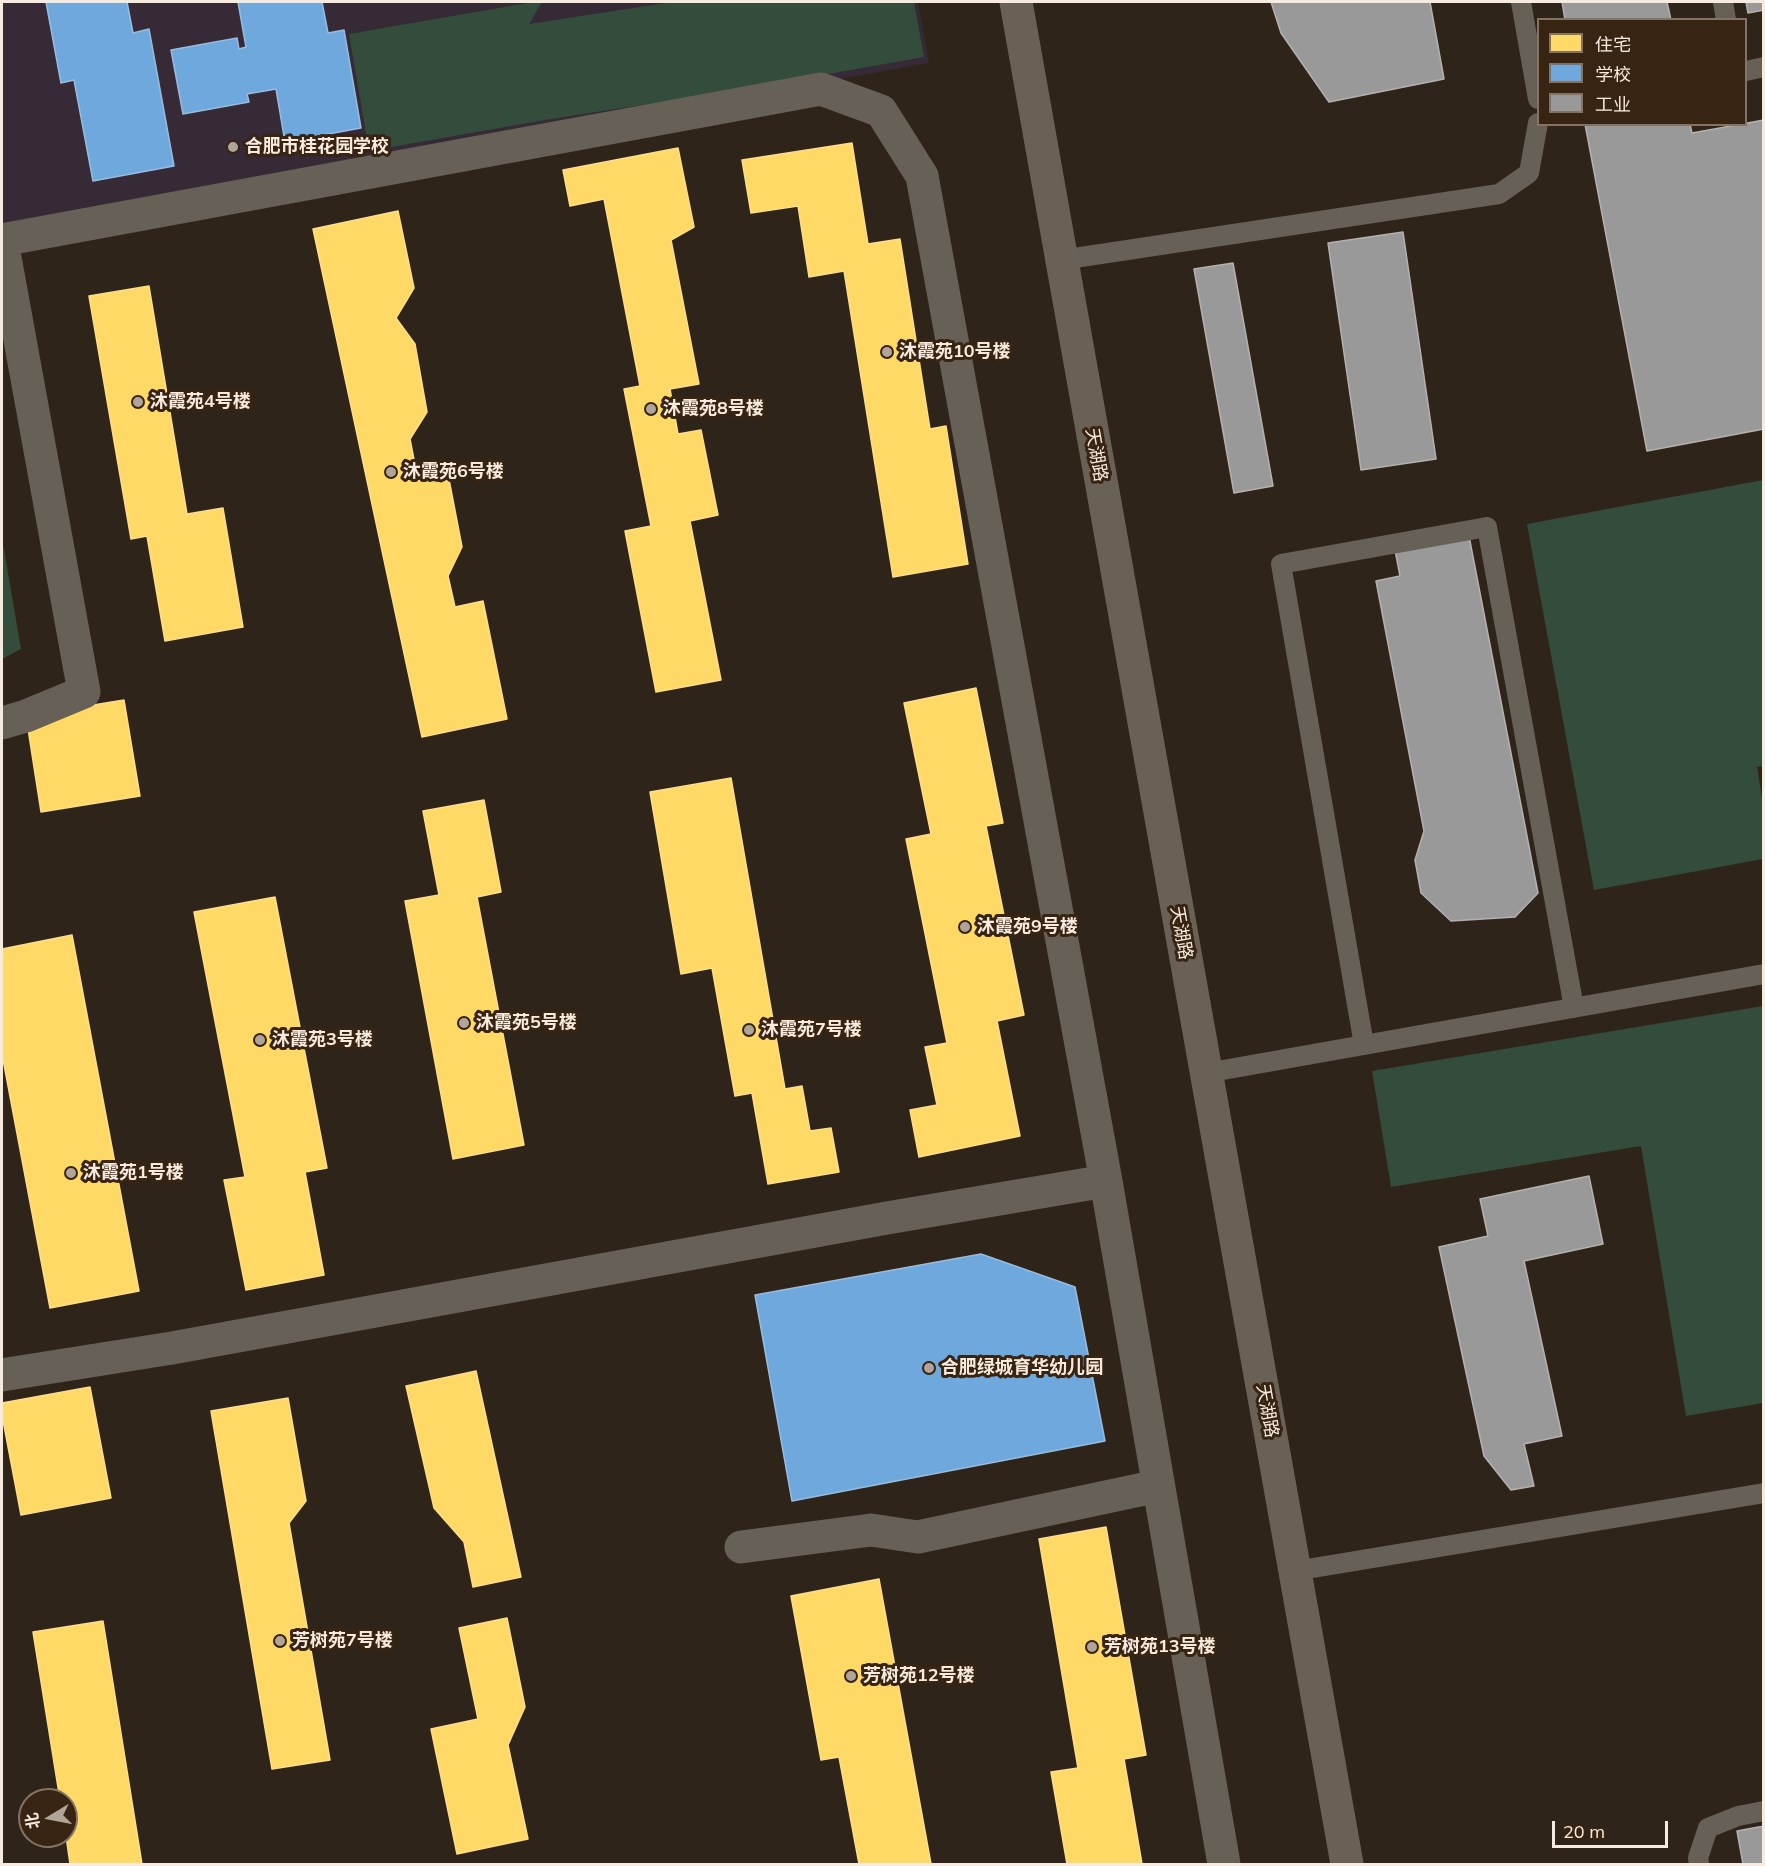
<!DOCTYPE html>
<html>
<head>
<meta charset="utf-8">
<style>
  body { margin:0 }
  #map { position:relative; width:1765px; height:1866px; overflow:hidden; background:#2f241a; font-family:Mulish,"Noto Sans SC",sans-serif }
  canvas { display:block }
  .frame { position:absolute; inset:0; border:3px solid #f7eadf; pointer-events:none }
  .legend { position:absolute; left:1537px; top:18px; width:210px; height:108px; box-sizing:border-box; background:#372412; border:2px solid #847364; margin:0; padding:8px 10px; list-style:none; font-size:18px; color:#f7eadf }
  .legend li { display:flex; align-items:center; gap:12px; height:30px }
  .legend b { width:30px; border:2px solid #847364 }
  .north { position:absolute; left:18px; top:1788px; width:60px; height:60px; box-sizing:border-box; background:#372412; border:2px solid #847364; border-radius:50%; rotate:260deg; font-size:16px; font-weight:700; line-height:24px; text-align:center; color:#f7eadf }
  .north::after { content:''; display:block; margin:auto; width:21px; height:27px; background:#b1a59a; clip-path:polygon(50% 0,100% 100%,50% 72%,0 100%) }
  .scale { position:absolute; left:1552px; top:1821px; width:116px; height:27px; box-sizing:border-box; border:3px solid #f7eadf; border-top:0; padding-left:8px; font-size:18px; line-height:21px; white-space:nowrap; color:#f7eadf; -webkit-text-stroke:4px #372412; paint-order:stroke }
</style>
</head>
<body>
<div id="map">
<canvas width="1765" height="1866"></canvas>
<div class="frame"></div>
<ul class="legend">
<li><b style="height:16px;background:#ffd966"></b>住宅</li>
<li><b style="height:16px;background:#6fa8dc"></b>学校</li>
<li><b style="height:16px;background:#999"></b>工业</li>
</ul>
<div class="north">北</div>
<div class="scale">20 m</div>
</div>
<script>
const ctx = document.querySelector('canvas').getContext('2d');
ctx.lineJoin = 'round';
function fillPath(path, color) { ctx.fillStyle = color; ctx.fill(path, 'evenodd'); }
const toPath = rows => new Path2D(rows.map(r => 'M' + r).join(''));
function trace(path, color, width, dash) { ctx.strokeStyle = color; ctx.lineWidth = width; ctx.lineCap = dash ? 'butt' : 'round'; ctx.setLineDash(dash || []); ctx.stroke(path); }
function drawText(font, color, halo, rows, align = 'center') {
  ctx.font = font + ' Mulish,"Noto Sans SC",sans-serif'; ctx.lineWidth = 6; ctx.setLineDash([]); ctx.textBaseline = 'middle'; ctx.strokeStyle = halo; ctx.fillStyle = color; for (const [text, x, y, turn = 0] of rows) {
    ctx.save(); ctx.translate(x, y); ctx.rotate((+turn || 0) * Math.PI / 180); ctx.textAlign = isNaN(turn) ? turn : align; if (halo) ctx.strokeText(text, 0, 0); ctx.fillText(text, 0, 0); ctx.restore();
  }
}
fillPath(toPath([
  [2,2,918,2,929,63,2,230]
]), '#352a36');
fillPath(toPath([
  [533,2,542,2,529,24,672,2,914,2,924,57,744,89,545,120,369,151,349,34],
  [1763,480,1764,766,1757,767,1763,804,1763,859,1594,890,1527,524],
  [2,538,21,649,2,659],
  [1763,1006,1763,1403,1686,1416,1641,1146,1391,1187,1372,1071]
]), '#334c3b');
const homes = toPath([
  [852,143,868,244,900,239,930,429,946,426,968,564,893,577,844,271,809,277,798,206,751,213,742,160,852,143],
  [678,148,694,227,671,240,699,384,670,389,678,434,701,430,718,515,690,521,721,680,656,692,625,531,651,526,624,389,640,386,604,199,570,206,563,170,678,148],
  [398,211,414,288,396,318,415,344,427,412,410,439,417,475,447,469,462,547,448,576,455,607,483,601,507,719,422,737,313,229,398,211],
  [149,286,187,514,223,508,243,627,165,641,147,536,131,539,89,296,149,286],
  [976,688,1003,823,986,826,1024,1015,997,1021,1020,1136,919,1157,910,1110,937,1105,925,1047,947,1043,906,839,931,834,904,703,976,688],
  [124,700,140,796,41,812,26,716,124,700],
  [731,778,785,1089,802,1086,810,1131,831,1128,839,1172,768,1184,752,1093,735,1096,712,968,681,974,650,792,731,778],
  [484,800,501,892,477,897,524,1145,453,1159,405,901,439,895,423,811,484,800],
  [275,897,327,1168,305,1172,324,1275,246,1290,224,1180,245,1177,194,912,275,897],
  [72,935,139,1291,50,1308,2,1054,2,949,72,935],
  [476,1371,521,1577,473,1587,464,1542,434,1508,406,1386,476,1371],
  [90,1387,111,1498,21,1515,2,1415,2,1403,90,1387],
  [288,1398,306,1501,289,1523,330,1760,272,1769,211,1411,288,1398],
  [1106,1527,1146,1755,1124,1759,1142,1864,1067,1864,1051,1772,1078,1768,1039,1539,1106,1527],
  [879,1579,931,1864,859,1864,839,1757,821,1760,791,1596,879,1579],
  [507,1618,525,1707,508,1745,528,1839,457,1854,431,1729,478,1719,459,1628,507,1618],
  [103,1621,142,1864,70,1864,66,1836,66,1800,60,1800,33,1632,103,1621]
]);
fillPath(homes, '#ffd966');
trace(homes, '#fdde8a', 1.5);
const schools = toPath([
  [46,2,127,2,133,33,149,29,174,166,93,181,74,80,61,83,46,2],
  [238,2,322,2,328,33,344,30,361,128,285,142,276,89,247,94,249,102,183,114,171,50,237,38,239,49,246,47,238,2],
  [981,1254,1075,1287,1105,1441,792,1501,755,1295,981,1254]
]);
fillPath(schools, '#6fa8dc');
trace(schools, '#98bcdd', 1.5);
const industry = toPath([
  [1271,2,1430,2,1444,79,1329,102,1281,33,1271,2],
  [1562,2,1667,2,1671,20,1565,20,1562,2],
  [1746,2,1764,2,1764,10,1748,13,1746,2],
  [1764,120,1764,429,1647,451,1585,124,1690,124,1692,133,1764,120],
  [1403,232,1436,459,1361,470,1328,243,1403,232],
  [1233,263,1273,486,1234,493,1194,269,1233,263],
  [1469,536,1538,893,1515,917,1451,921,1421,893,1415,860,1424,831,1376,581,1400,576,1395,550,1469,536],
  [1589,1176,1603,1244,1524,1261,1562,1436,1524,1444,1534,1486,1511,1490,1484,1456,1439,1247,1488,1236,1480,1199,1589,1176],
  [1764,1826,1764,1864,1743,1864,1737,1831,1764,1826]
]);
fillPath(industry, '#999');
trace(industry, '#b5b1ae', 1.5);
trace(toPath([
  [1521,2,1538,99],
  [1723,2,1726,20],
  [1746,71,1764,67],
  [1061,260,1499,194,1529,173,1538,123],
  [1364,1045,1281,564,1487,527,1574,1008],
  [1206,1073,1764,974],
  [1295,1571,1764,1493],
  [1699,1864,1698,1858,1708,1828,1738,1816,1764,1811]
]), '#676056', 20);
trace(toPath([
  [2,240,821,89,881,111,922,176,1106,1181,1224,1864],
  [2,241,84,692,26,716,2,723],
  [2,1375,172,1348,887,1218,1106,1181],
  [741,1547,871,1530,918,1537,1158,1486]
]), '#676056', 33);
trace(toPath([
  [1016,2,1347,1864]
]), '#6a6156', 33);
for (const [x, y, r, color] of [
  [233,147,6,"#b1a59a"],
  [887,352,6,"#b1a59a"],
  [138,402,6,"#b1a59a"],
  [651,409,6,"#b1a59a"],
  [391,472,6,"#b1a59a"],
  [965,927,6,"#b1a59a"],
  [464,1023,6,"#b1a59a"],
  [749,1030,6,"#b1a59a"],
  [260,1040,6,"#b1a59a"],
  [71,1173,6,"#b1a59a"],
  [929,1368,6,"#b1a59a"],
  [280,1641,6,"#b1a59a"],
  [1092,1647,6,"#b1a59a"],
  [851,1676,6,"#b1a59a"]
]) { const dot = new Path2D(); dot.arc(x, y, r, 0, 2 * Math.PI); ctx.fillStyle = color; ctx.fill(dot); trace(dot, '#372412', 2); }
drawText('bold 18px', '#f7eadf', '#372412', [
  ["合肥市桂花园学校",245,147],
  ["沐霞苑10号楼",899,352],
  ["沐霞苑4号楼",150,402],
  ["沐霞苑8号楼",663,409],
  ["沐霞苑6号楼",403,472],
  ["沐霞苑9号楼",977,927],
  ["沐霞苑5号楼",476,1023],
  ["沐霞苑7号楼",761,1030],
  ["沐霞苑3号楼",272,1040],
  ["沐霞苑1号楼",83,1173],
  ["合肥绿城育华幼儿园",941,1368],
  ["芳树苑7号楼",292,1641],
  ["芳树苑13号楼",1104,1647],
  ["芳树苑12号楼",863,1676]
], 'left');
drawText('18px', '#f7eadf', '#372412', [
  ["天湖路",1096,455,80],
  ["天湖路",1181,933,80],
  ["天湖路",1267,1411,80]
]);
</script>
</body>
</html>
